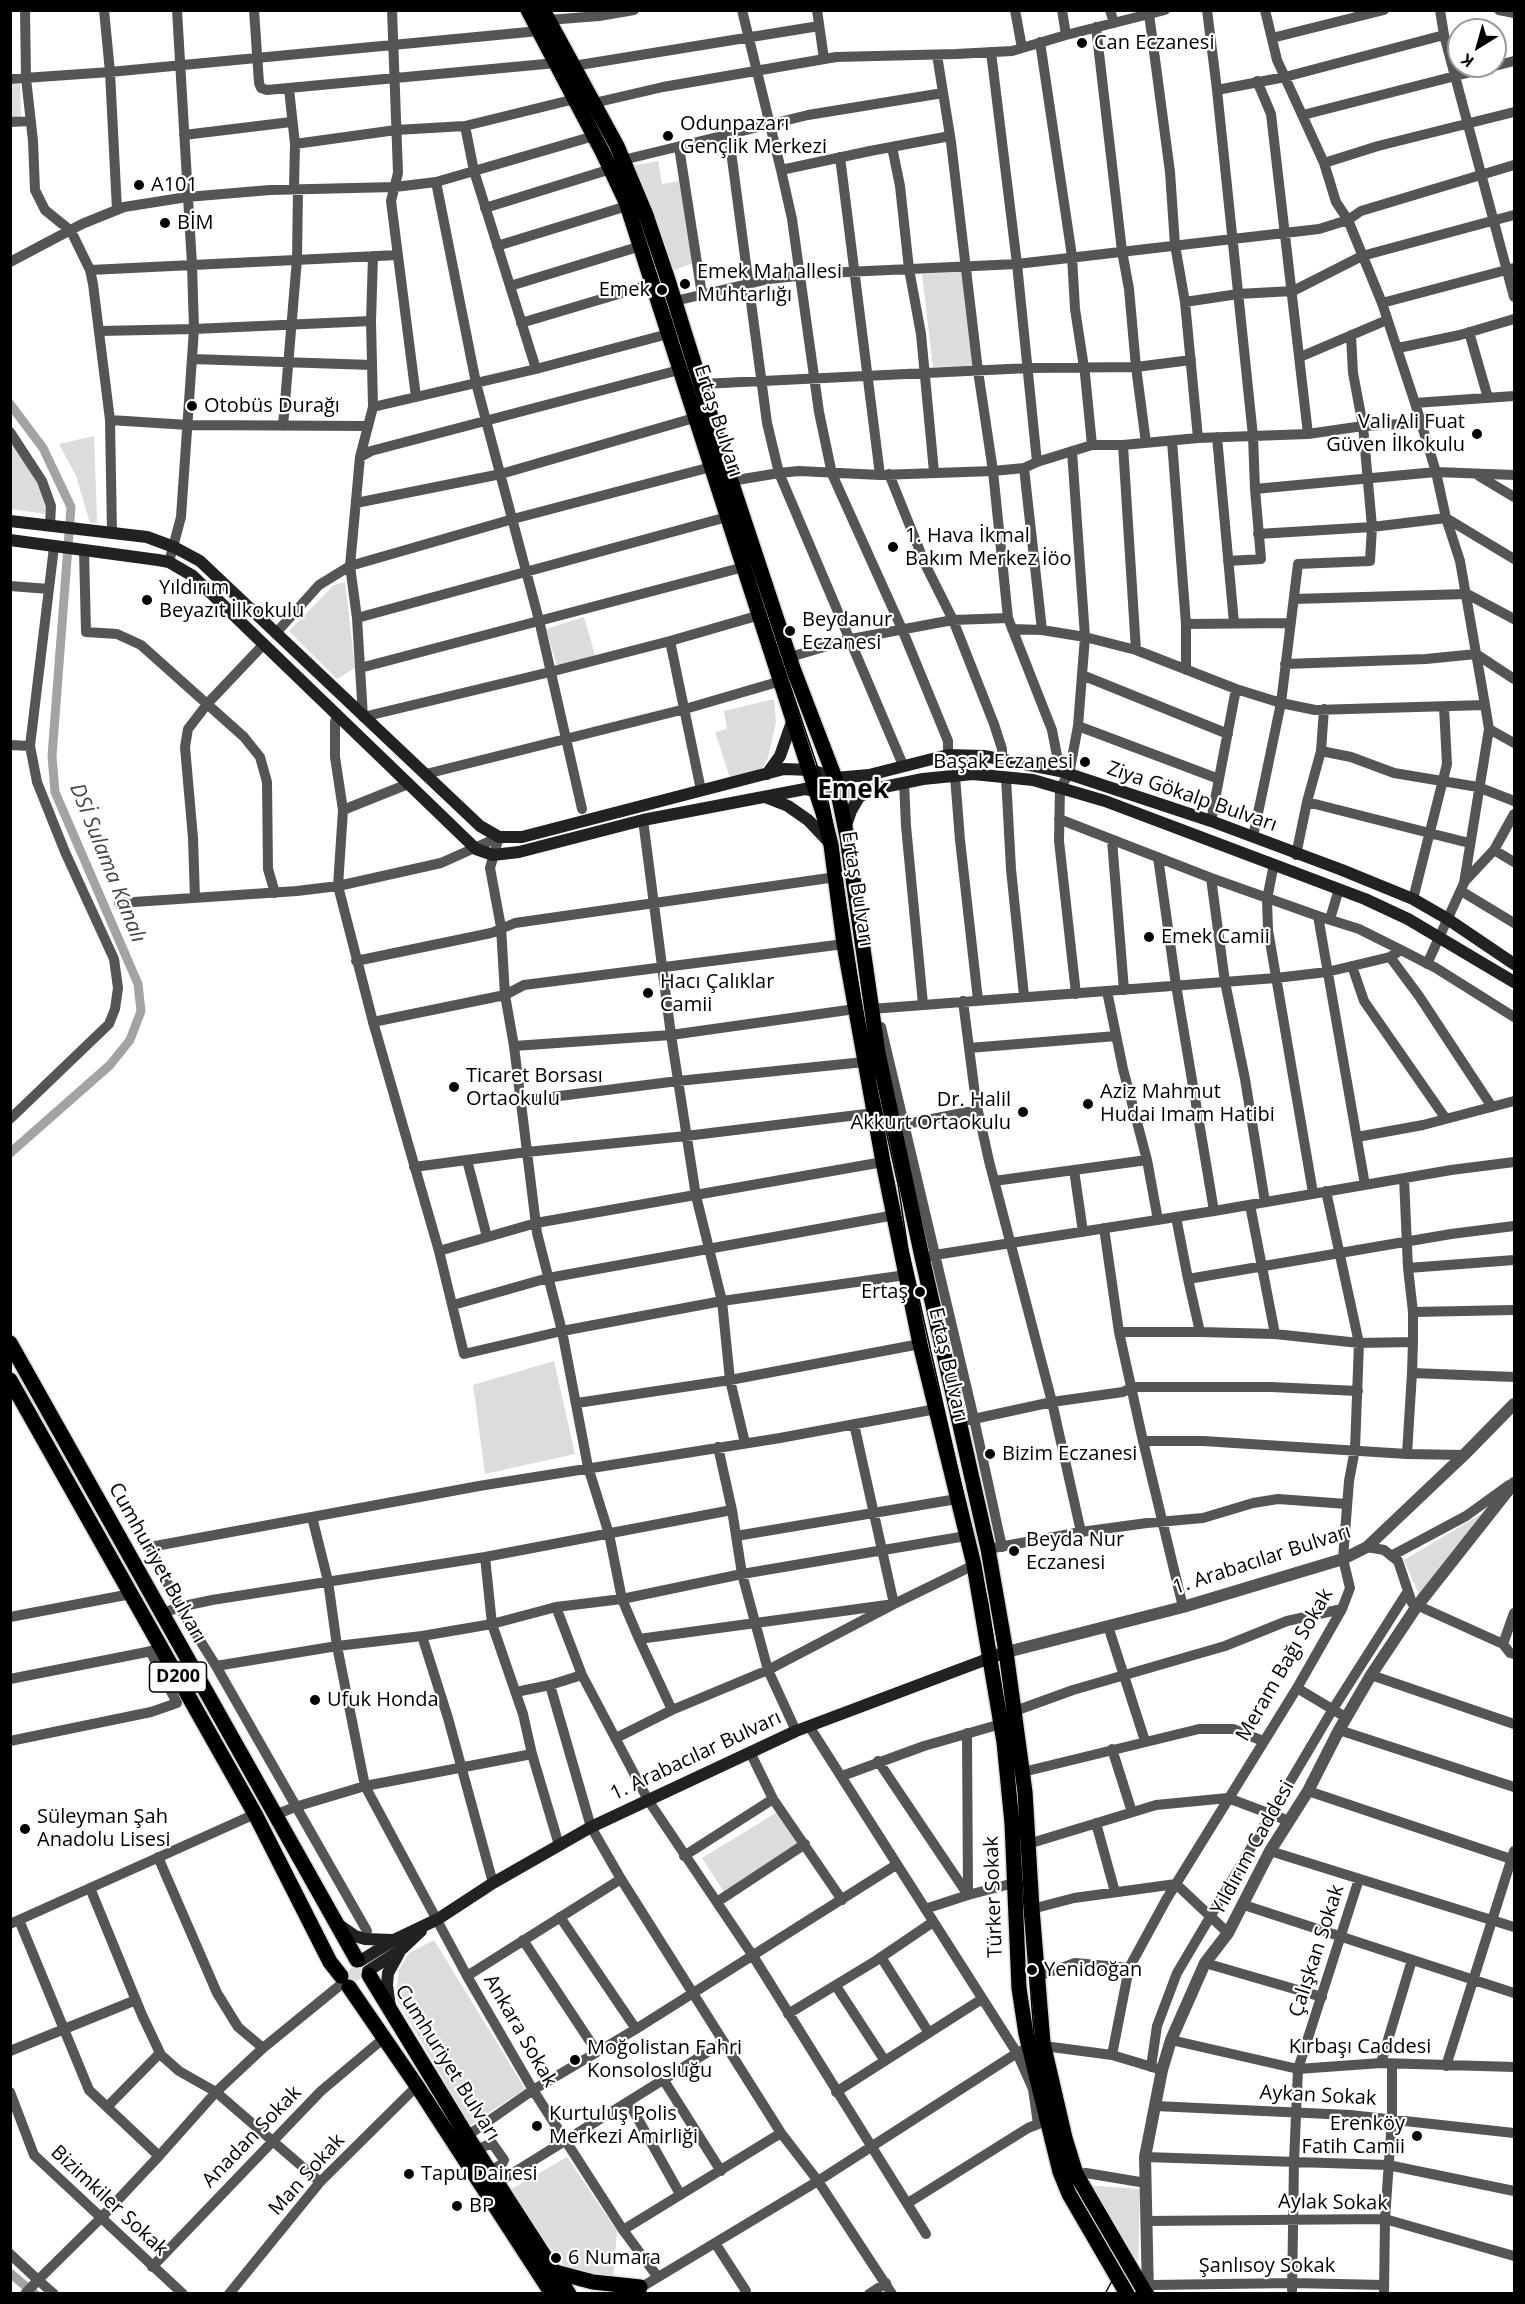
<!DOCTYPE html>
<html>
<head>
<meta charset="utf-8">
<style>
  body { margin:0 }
  #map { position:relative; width:1525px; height:2304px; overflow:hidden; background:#fff; font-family:"Open Sans",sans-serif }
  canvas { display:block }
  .frame { position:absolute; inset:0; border:12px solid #000; pointer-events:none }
  .north { position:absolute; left:1447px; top:18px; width:60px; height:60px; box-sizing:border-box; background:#fff; border:2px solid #999; border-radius:50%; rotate:217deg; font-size:16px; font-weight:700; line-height:24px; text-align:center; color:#000 }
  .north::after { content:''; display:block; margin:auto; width:21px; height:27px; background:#000; clip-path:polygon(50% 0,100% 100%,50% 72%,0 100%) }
</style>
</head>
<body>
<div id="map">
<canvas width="1525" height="2304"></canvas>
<div class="frame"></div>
<div class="north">K</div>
</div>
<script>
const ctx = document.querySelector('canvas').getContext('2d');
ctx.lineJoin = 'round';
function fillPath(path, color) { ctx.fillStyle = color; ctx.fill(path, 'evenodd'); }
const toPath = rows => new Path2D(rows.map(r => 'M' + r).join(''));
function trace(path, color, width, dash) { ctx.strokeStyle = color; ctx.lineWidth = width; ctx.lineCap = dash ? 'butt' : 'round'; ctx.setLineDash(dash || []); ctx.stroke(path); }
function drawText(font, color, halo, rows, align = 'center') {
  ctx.font = font + ' "Open Sans",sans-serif'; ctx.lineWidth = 4.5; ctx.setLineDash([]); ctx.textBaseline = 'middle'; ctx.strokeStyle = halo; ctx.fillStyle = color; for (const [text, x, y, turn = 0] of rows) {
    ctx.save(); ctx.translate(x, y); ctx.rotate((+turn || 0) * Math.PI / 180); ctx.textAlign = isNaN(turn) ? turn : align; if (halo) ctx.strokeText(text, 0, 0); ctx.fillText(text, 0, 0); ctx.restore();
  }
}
fillPath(toPath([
  [10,84,20,84,21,117,11,118],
  [658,161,662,184,680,181,696,262,670,272,632,166],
  [965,271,975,366,933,367,922,274],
  [94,436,96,490,97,523,90,523,76,476,59,444],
  [10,437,41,490,47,508,45,514,11,509],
  [345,582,355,668,337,679,289,631,334,585],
  [584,617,595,655,557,666,546,629],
  [774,699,776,722,768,758,761,770,730,778,715,732,727,729,724,711],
  [554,1361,575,1454,485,1474,473,1385],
  [1483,1513,1419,1595,1404,1560],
  [779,1811,800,1842,724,1892,702,1858],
  [434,1940,525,2089,470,2125,396,1998,399,1970,409,1953],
  '348 1974a7 7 0 1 1 14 0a7 7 0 1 1-14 0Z',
  [567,2157,617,2231,613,2280,572,2276,508,2191],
  [1085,2185,1140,2189,1138,2268]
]), '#dcdcdc');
trace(toPath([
  [10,404,43,448,71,507,52,756,55,792,138,984,141,1011,130,1040,110,1065,10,1153],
  [10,2273,35,2294]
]), '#a3a3a3', 9);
const primary = toPath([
  [528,10,603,153,626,202,823,813,831,845,844,944,883,1162,920,1344,974,1565,1004,1742,1012,1823,1019,1988,1026,2034,1060,2172,1069,2194,1127,2294],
  [543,10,617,146,646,215,668,280,731,481,794,671,835,778,847,837,878,1053,922,1257,988,1549,1006,1652,1025,1792,1032,1909,1043,2043,1065,2138,1076,2174,1146,2294],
  [10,1343,357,1960],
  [10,1380,255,1814,330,1962,341,1976],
  [369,1975,467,2136,569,2294],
  [349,1987,417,2086,552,2294],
  [555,2272,593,2282,640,2287]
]);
trace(primary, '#dbdbdb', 18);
trace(toPath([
  [25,10,26,78,33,141,35,190,45,210,71,231,90,270,93,284,110,420,112,533],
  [104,10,110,72,539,31],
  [254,10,259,83,261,88,267,90,556,63],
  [392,10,398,173,391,201,416,397],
  [742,10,781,170,870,151,950,136],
  [817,10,824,59],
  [1015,10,1022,48],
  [1062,10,1066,35],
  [1110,10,1114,23],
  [1207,10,1217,90,1285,77,1444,35],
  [1265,10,1277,60,1324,163,1378,146,1514,112],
  [1440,10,1444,35,1514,297],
  [1499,10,1514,13],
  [1149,14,1170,172,1175,245,1185,302,1198,438],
  [548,20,599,16,634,10],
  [1272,38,1384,10],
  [1040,42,1072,256,1075,309,1085,374,1092,445],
  [991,52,1017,264,1037,462],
  [937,55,951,142,978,371,993,471,1008,618,1052,730,1060,771],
  [573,66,819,26],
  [10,79,110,72,117,210],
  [1257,81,1271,114,1308,434],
  [289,89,295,144,294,189],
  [1217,90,1253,436,1255,489,1436,472,1514,475],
  [594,103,663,87,836,57,956,54,1012,51,1066,35,1165,10],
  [1303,115,1514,61],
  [10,122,31,121],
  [465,126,474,171,594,136],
  [184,135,291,122],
  [729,136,767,423,779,473,903,765],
  [295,144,396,130,465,126,575,99],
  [679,147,702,295],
  [892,147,900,186,909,269,921,334,934,472],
  [840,157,880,475],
  [623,160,808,115,943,93],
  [781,170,792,219,819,412,832,474,902,629,948,741,948,755],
  [436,182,474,171,536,369],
  [485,208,611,169],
  [497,246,627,206],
  [10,262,82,224,124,207,187,197,270,190,395,187,436,182,476,383,539,620,582,809],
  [90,270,398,255],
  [510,286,641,246],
  [675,301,769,279,825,273,1017,264,1319,229,1348,220,1336,202,1324,163],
  [1185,302,1238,294,1293,291,1362,256,1514,215],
  [1382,303,1348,220,1361,211,1514,165],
  [371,321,373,256],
  [521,323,652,284],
  [100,331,194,329,371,321,373,407,360,457,350,566,357,618,363,717,550,672,670,641,701,790],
  [1469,332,1488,398],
  [1398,348,1460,335,1514,319],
  [1300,357,1387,320],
  [192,359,372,365],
  [701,384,1029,368,1136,367,1129,289,1122,251,1096,27],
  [1415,403,1514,396],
  [373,407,536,369,668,334],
  [110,420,188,425,367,426],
  [283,426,297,259,298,189],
  [10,432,42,481,51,506,50,525],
  [1217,437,1234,623],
  [1172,441,1186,624,1186,670],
  [1146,443,1136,367,1191,360],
  [1123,445,1136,650],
  [1072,451,1085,637,1078,726,1069,774,1060,788,1059,841,1076,994],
  [360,457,371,451,679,370],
  [1024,468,1042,630],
  [889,474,926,566,953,620,994,724,1002,749,1002,760],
  [1479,476,1514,497],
  [731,481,779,473,799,471,880,475,993,471,1024,468,1037,462,1092,445,1123,445,1198,438,1308,434,1363,426,1421,423],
  [356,503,501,474,694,418],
  [1258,534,1372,527,1446,518,1514,559],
  [84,550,86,632,117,634,141,645,244,737,260,757,267,782,268,869,275,893],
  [1228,561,1261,559,1255,489],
  [169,562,181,517,194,329,192,265,177,10],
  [10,586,49,589],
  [1294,599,1467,594,1514,619],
  [357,618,727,517],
  [1186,624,1289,623],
  [1012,629,1042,630,1085,637,1136,650,1236,689,1281,703,1315,710,1485,705,1460,561,1446,518,1436,472,1415,403,1382,303,1514,268],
  [276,633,319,585,350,566,513,519,711,467],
  [670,641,760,615],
  [790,657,851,639,953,620,1008,618],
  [1285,664,1426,659,1476,654,1514,679],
  [360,668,744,567],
  [1082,675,1228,734],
  [337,715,335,722,335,757,343,810],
  [1078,726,1219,779],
  [1489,729,1514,743],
  [10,745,30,746],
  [1321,751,1351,757,1394,773,1478,787,1514,801],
  [426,774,685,709,781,681],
  [955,776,960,840,978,1000],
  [1006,777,1011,869,1024,996],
  [904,782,906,826,923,1004],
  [408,784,343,810,338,886,373,1022,439,1251,464,1354,562,1331,722,1301,906,1275],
  [1307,802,1469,843],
  [643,820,671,1035,696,1196,722,1301,730,1380,745,1443],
  [1211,821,1236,689],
  [499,837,490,868,501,927,505,995,514,1046,537,1233,562,1331,588,1467,609,1534,622,1599,639,1639,894,1604,854,1424],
  [1253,837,1281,703,1298,564,1370,561,1372,527,1363,426,1353,373,1351,335],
  [1112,840,1124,990],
  [1494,850,1514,862],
  [1296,855,1307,802,1321,751,1324,709],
  [1274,864,1267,899,1268,930,1313,1193],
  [1211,878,1225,982,1245,1079,1265,1202],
  [1464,882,1494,850,1514,814],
  [1461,891,1514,923],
  [195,898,193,838,185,747,188,729,208,703,264,644],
  [1413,899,1447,764,1444,707],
  [119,903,297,891,338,886,441,863,499,837],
  [1318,916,1365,1185],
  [1330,919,1339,889],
  [1401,950,1436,968,1514,1017],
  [1390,957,1419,996,1492,1107],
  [356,961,491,933,515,923,836,877],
  [1427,964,1464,883,1489,729,1485,705],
  [1352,966,1364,1001,1446,1119],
  [1107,991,1123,1069,1147,1160,1158,1220],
  [963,1001,976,1102,989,1161,1052,1402,1081,1532,988,1549],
  [871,1009,1276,978,1327,972,1390,957,1401,950,1359,929,1318,916,1211,878,1059,819],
  [373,1022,505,995,524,985,844,944],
  [881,1027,974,1419,1002,1547],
  [514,1046,671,1035,855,1009],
  [969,1048,1116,1036],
  [520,1101,678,1081,864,1062],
  [10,1119,109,1024,115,1009,118,988,114,959,65,852,37,782,30,746,54,547],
  [896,1126,978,1110],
  [1357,1137,1423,1125,1514,1101],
  [467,1160,487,1237],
  [414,1167,527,1152,686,1136,874,1113],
  [1074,1170,1083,1232],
  [1404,1178,1408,1268,1413,1312,1514,1310],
  [994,1181,1147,1160],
  [1214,1211,1451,1170,1514,1162],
  [1176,1217,1188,1279,1451,1234,1514,1226],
  [1104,1228,1119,1332,1143,1441,1203,1441,1407,1454,1412,1373],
  [439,1251,536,1223,883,1162],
  [922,1257,1214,1211,1176,985,1158,857],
  [1408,1268,1514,1260],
  [1188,1279,1200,1332,1275,1334,1250,1205],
  [453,1305,548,1278,895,1215],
  [1119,1332,1200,1332],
  [1275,1334,1359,1343,1413,1342,1413,1312],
  [1413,1342,1412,1373,1514,1377],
  [577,1403,730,1380,920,1344],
  [969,1420,1052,1402,1123,1392,1133,1387,1271,1387,1358,1391],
  [1143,1441,1183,1607],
  [1407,1454,1464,1455],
  [312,1517,328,1581,337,1646,365,1786,467,1976,533,2090,623,2230,657,2276],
  [1081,1532,1147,1523,1203,1518,1253,1503,1278,1499,1347,1504],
  [736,1536,957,1499],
  [1367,1547,1384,1550,1398,1561,1412,1603,1503,1644,1510,1653,1514,1654],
  [1391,1556,1466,1516,1509,1485],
  [485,1557,492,1624,523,1714,532,1754,559,1845],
  [556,1607,582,1675,648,1800,753,1956,926,2234],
  [161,1614,179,1607,212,1600,485,1557,732,1510],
  [10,1617,131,1594],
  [1108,1626,1145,1741],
  [422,1636,448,1718,493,1883],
  [639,1639,672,1710],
  [1503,1644,1514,1613],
  [216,1666,337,1646,422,1636,492,1624,556,1607,622,1599,742,1574,732,1510,718,1447],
  [1371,1675,1514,1724],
  [10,1679,157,1650],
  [550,1685,591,1827,621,1879,781,2133,818,2181,892,2294],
  [1297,1688,1347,1718],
  [516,1692,550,1685,582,1675],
  [1015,1711,1073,1690,1225,1646,1287,1621,1342,1609],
  [809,1726,1017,2053,1033,2089,1038,2124],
  [1339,1730,1514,1787],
  [796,1731,768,1670,742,1574,966,1536],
  [616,1738,672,1710,768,1670,894,1604,974,1565],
  [10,1741,151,1712,177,1703,150,1651],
  [1112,1749,1132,1812],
  [750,1752,773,1799,842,1900],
  [878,1761,968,1895,967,1733],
  [1023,1772,1199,1729,1233,1729,1263,1741],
  [842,1776,924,1746,1001,1724],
  [1308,1791,1514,1860],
  [275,1815,295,1807,365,1786,532,1754],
  [1096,1823,1115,1892],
  [1028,1844,1156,1805,1228,1798,1289,1821],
  [1270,1851,1514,1927],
  [684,1856,773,1799],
  [158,1857,217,1993,238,2027,263,2048],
  [90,1888,142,2015,161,2055,179,2071,216,2092,320,2182],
  [717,1902,805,1844],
  [1244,1905,1514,1993],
  [925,1909,968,1895,1014,1883],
  [1032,1909,1074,1898,1176,1884,1228,1933],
  [560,1917,636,2029],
  [10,1924,255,1814],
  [367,1931,216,1666,179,1607,150,1547,479,1486,780,1438,936,1409],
  [523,1940,597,2052],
  [881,1957,929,2033],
  [1205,1963,1322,1997],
  [467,1976,621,1879],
  [1038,1976,1075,1963,1129,1968],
  [836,1986,885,2061],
  [788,2014,877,1960,933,1922],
  [1171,2040,1298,2069,1381,2063,1514,2067],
  [10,2051,136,2000],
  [1112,2055,1129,1968,1166,1900,1297,1688,1342,1609,1350,1588,1343,1559,1349,1481,1355,1449,1359,1343,1326,1191],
  [1381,2063,1412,1960],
  [1446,2066,1514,1851],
  [1151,2067,1157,2026,1177,1973,1333,1709,1408,1591],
  [663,2079,721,2171],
  [10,2092,34,2155,183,2294],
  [836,2092,982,1999],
  [629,2103,680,2194],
  [1155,2106,1350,2115,1514,2133],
  [107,2107,160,2053],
  [467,2136,533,2090,636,2029,896,1865],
  [476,2150,492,2143,504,2160,502,2164,490,2171],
  [159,2156,216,2092,263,2048,344,1982],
  [1145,2157,1388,2165,1514,2191],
  [1076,2174,1086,2173,1146,2183],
  [497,2183,724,2042],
  [908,2203,1028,2128,1043,2122],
  [1146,2221,1385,2219,1514,2256],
  [623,2230,781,2133],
  [715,2243,746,2291,744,2294],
  [10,2254,38,2280,100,2219,159,2156,89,2090,19,1920],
  [152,2267,321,2091,384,2038],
  [1151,2285,1293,2283,1384,2285],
  [25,2294,38,2280,54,2294],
  [229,2294,320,2182,417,2086],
  [630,2294,818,2181,1017,2053,1029,2047,1044,2046,1112,2055,1162,2070],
  [869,2294,886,2283],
  [1292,2294,1294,2162,1298,2069,1359,1879],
  [1384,2294,1385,2219,1392,2118,1392,2064]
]), '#555', 10);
trace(toPath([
  [999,1654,1183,1607,1343,1559,1367,1547,1464,1455,1514,1404],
  [1148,2294,1145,2157,1162,2070,1171,2040,1205,1963,1228,1933,1270,1851,1308,1791,1339,1730,1371,1675,1417,1606,1514,1483]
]), '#555', 12);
trace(toPath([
  [10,521,147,537,174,547,200,561,480,826,499,837,522,837,784,769,811,770,835,778,869,775,948,755,984,756,1060,771,1211,821,1342,870,1413,899,1446,918,1514,964],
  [10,540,158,560,169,562,193,576,476,849,493,855,519,852,643,820,805,789,832,794,874,789,923,779,973,774,1033,780,1105,801,1365,899,1408,919,1514,982],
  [767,774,780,756,793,719],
  [765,797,788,806,808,820,830,843],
  [845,828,851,811,859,797,869,792],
  [339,1925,355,1936,365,1939,393,1940],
  [360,1961,394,1940,438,1919,493,1883,591,1827,796,1731,998,1655],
  [368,1971,402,1949,421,1931],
  [390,2007,387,1985,388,1973,399,1953]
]), '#222', 12);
trace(primary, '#000', 15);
trace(toPath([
  [535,10,611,159,636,214,674,328,691,394,820,774,828,801,836,841,869,1054,898,1184,908,1250,988,1604,1013,1766,1035,2046,1065,2171,1079,2202,1115,2262,1114,2277,1105,2294]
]), '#000', 1.5);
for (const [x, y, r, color] of [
  [1082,43,6,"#000"],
  [668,136,6,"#000"],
  [139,185,6,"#000"],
  [165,223,6,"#000"],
  [685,284,6,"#000"],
  [662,290,6,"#000"],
  [192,406,6,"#000"],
  [1477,434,6,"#000"],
  [893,547,6,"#000"],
  [147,600,6,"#000"],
  [790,631,6,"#000"],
  [1085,762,6,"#000"],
  [1149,937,6,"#000"],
  [648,993,6,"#000"],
  [454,1087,6,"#000"],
  [1088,1104,6,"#000"],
  [1023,1112,6,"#000"],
  [920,1292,6,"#000"],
  [990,1454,6,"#000"],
  [1014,1551,6,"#000"],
  [315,1700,6,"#000"],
  [25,1829,6,"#000"],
  [1032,1970,6,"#000"],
  [575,2060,6,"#000"],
  [537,2126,6,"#000"],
  [1417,2136,6,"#000"],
  [409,2174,6,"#000"],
  [457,2206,6,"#000"],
  [556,2258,6,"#000"]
]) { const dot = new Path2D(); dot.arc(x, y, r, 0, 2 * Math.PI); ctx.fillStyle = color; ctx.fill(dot); trace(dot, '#fff', 2); }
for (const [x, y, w] of [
  [178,1677,57]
]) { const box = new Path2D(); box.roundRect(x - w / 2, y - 15, w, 30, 4.5); ctx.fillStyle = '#fff'; ctx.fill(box); trace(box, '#000', 1.5); }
drawText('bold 18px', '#000', null, [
  ["D200",178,1677]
]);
drawText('20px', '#000', '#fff', [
  ["Can Eczanesi",1094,43],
  ["Odunpazarı",680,124],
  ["Gençlik Merkezi",680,147],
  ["A101",151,185],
  ["BİM",177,223],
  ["Emek Mahallesi",697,272],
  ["Muhtarlığı",697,295],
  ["Emek",650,290,"right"],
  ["Otobüs Durağı",204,406],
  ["Vali Ali Fuat",1465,422,"right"],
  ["Güven İlkokulu",1465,445,"right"],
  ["1. Hava İkmal",905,536],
  ["Bakım Merkez İöo",905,559],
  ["Yıldırım",159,588],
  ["Beyazıt İlkokulu",159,611],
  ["Beydanur",802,620],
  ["Eczanesi",802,643],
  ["Başak Eczanesi",1073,762,"right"],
  ["Emek Camii",1161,937],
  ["Hacı Çalıklar",660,982],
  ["Camii",660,1005],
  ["Ticaret Borsası",466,1076],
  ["Ortaokulu",466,1099],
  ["Aziz Mahmut",1100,1092],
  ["Hudai Imam Hatibi",1100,1115],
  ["Dr. Halil",1011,1100,"right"],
  ["Akkurt Ortaokulu",1011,1123,"right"],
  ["Ertaş",908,1292,"right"],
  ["Bizim Eczanesi",1002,1454],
  ["Beyda Nur",1026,1540],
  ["Eczanesi",1026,1563],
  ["Ufuk Honda",327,1700],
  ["Süleyman Şah",37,1817],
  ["Anadolu Lisesi",37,1840],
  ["Yenidoğan",1044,1970],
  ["Moğolistan Fahri",587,2048],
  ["Konsolosluğu",587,2071],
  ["Kurtuluş Polis",549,2114],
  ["Merkezi Amirliği",549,2137],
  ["Erenköy",1405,2124,"right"],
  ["Fatih Camii",1405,2147,"right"],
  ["Tapu Dairesi",421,2174],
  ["BP",469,2206],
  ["6 Numara",568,2258]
], 'left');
drawText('20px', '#000', '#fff', [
  ["Ertaş Bulvarı",718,421,72],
  ["Ziya Gökalp Bulvarı",1192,797,19],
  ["Ertaş Bulvarı",857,889,81],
  ["Ertaş Bulvarı",948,1365,77],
  ["1. Arabacılar Bulvarı",1262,1560,-18],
  ["Cumhuriyet Bulvarı",157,1563,61],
  ["Meram Bağı Sokak",1285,1665,-60],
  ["1. Arabacılar Bulvarı",696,1756,-25],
  ["Yıldırım Caddesi",1253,1848,-61],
  ["Türker Sokak",994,1897,-92],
  ["Çalışkan Sokak",1317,1951,-72],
  ["Ankara Sokak",520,2031,60],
  ["Kırbaşı Caddesi",1360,2047],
  ["Cumhuriyet Bulvarı",447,2063,58],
  ["Aykan Sokak",1318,2096,3],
  ["Anadan Sokak",252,2137,-46],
  ["Man Sokak",307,2175,-48],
  ["Bizimkiler Sokak",109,2201,43],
  ["Aylak Sokak",1333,2203,1],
  ["Şanlısoy Sokak",1267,2266]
]);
drawText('italic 21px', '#444', '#fff', [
  ["DSİ Sulama Kanalı",107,863,68]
]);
drawText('bold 26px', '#000', '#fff', [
  ["Emek",853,791]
]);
</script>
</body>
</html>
